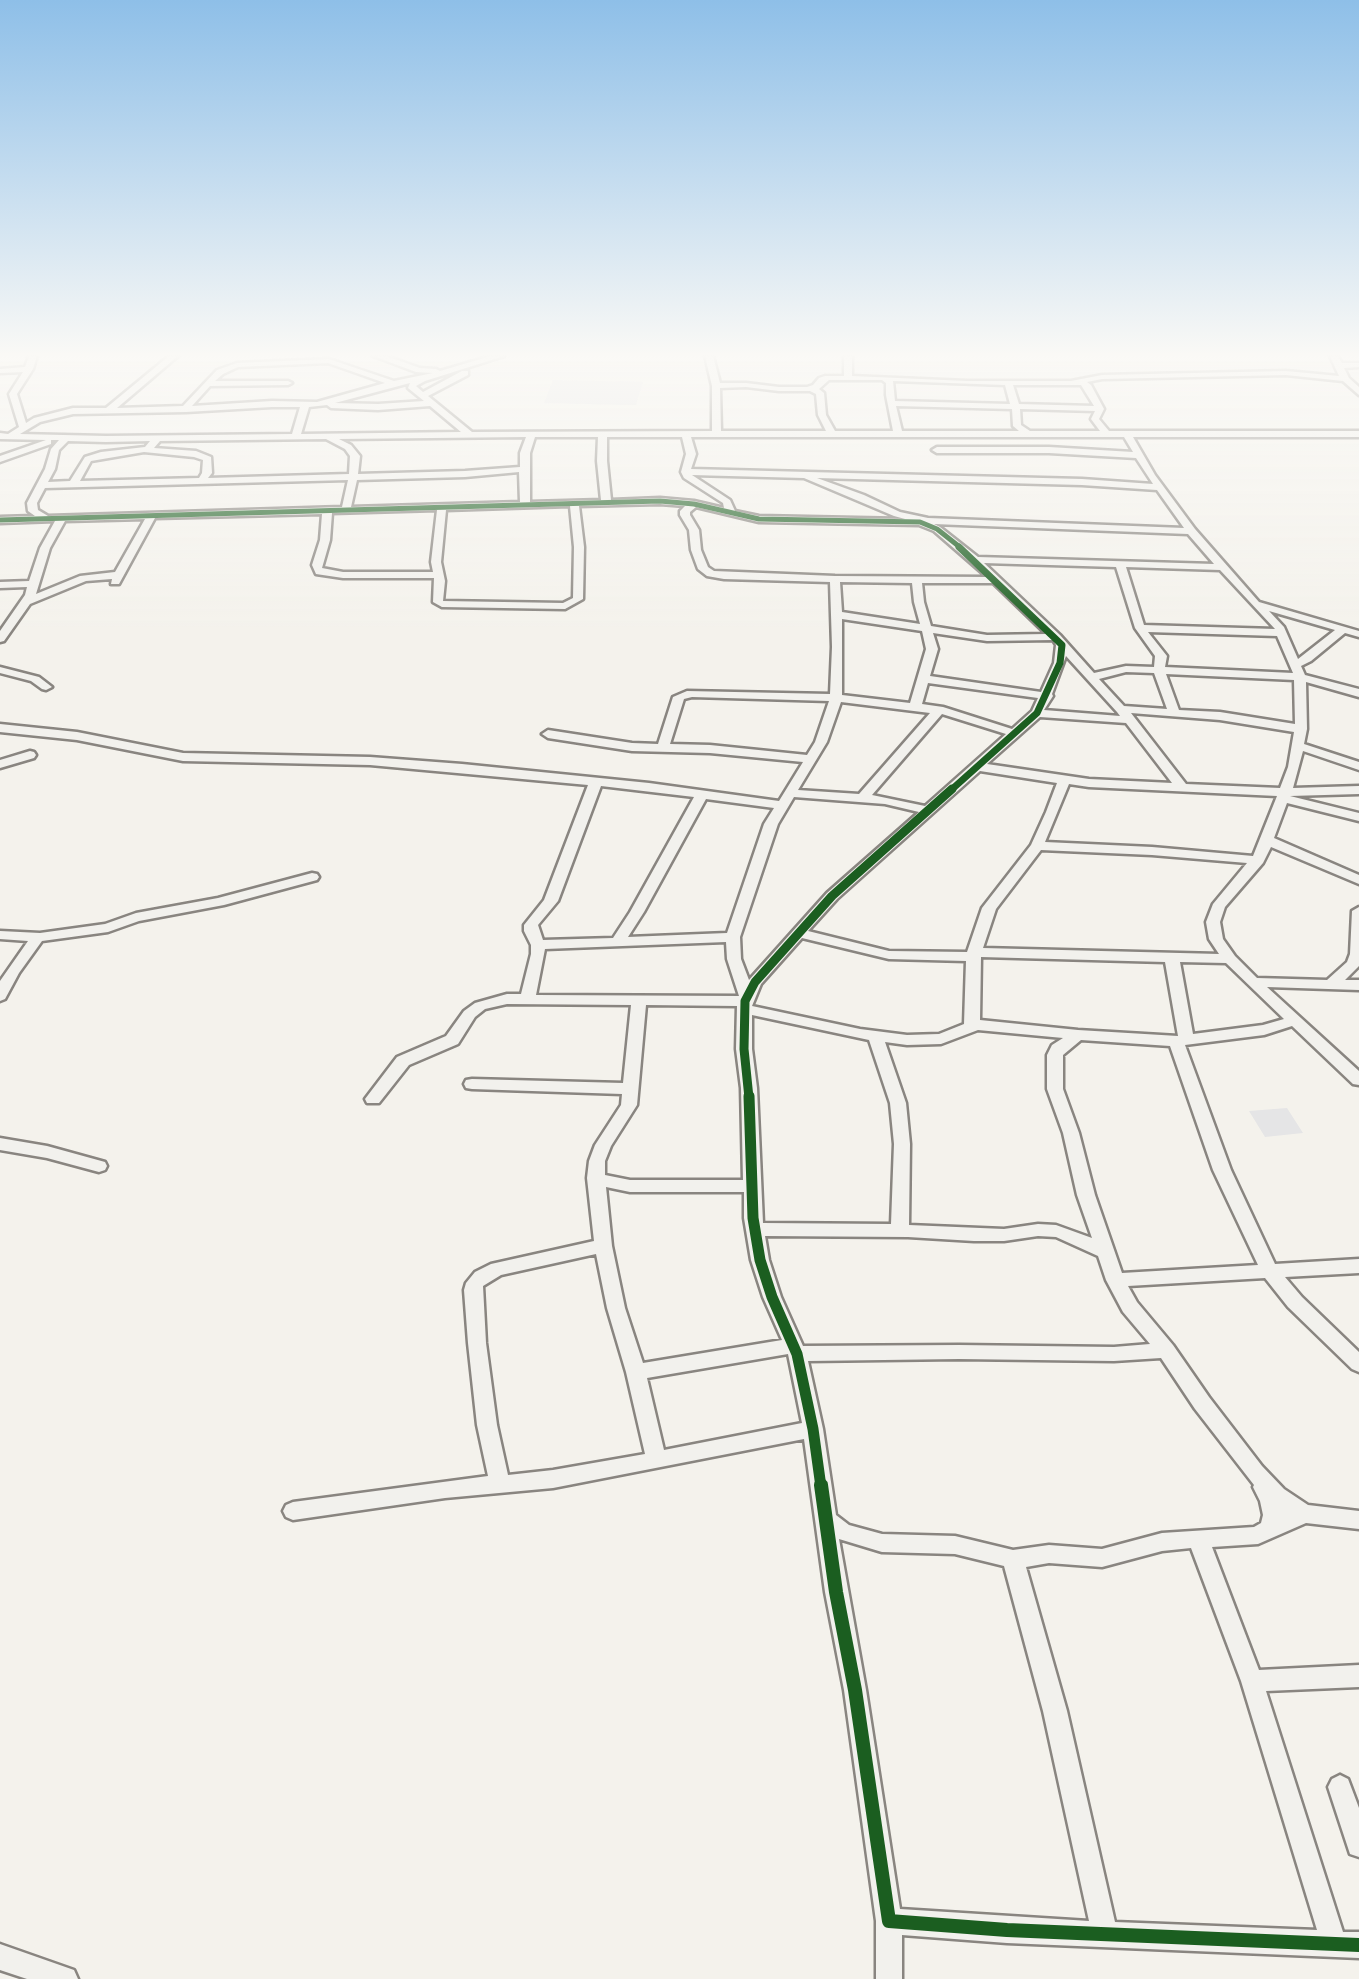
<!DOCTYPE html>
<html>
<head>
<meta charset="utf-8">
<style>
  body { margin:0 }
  canvas { display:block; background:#f4f2ec }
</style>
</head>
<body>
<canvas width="1359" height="1979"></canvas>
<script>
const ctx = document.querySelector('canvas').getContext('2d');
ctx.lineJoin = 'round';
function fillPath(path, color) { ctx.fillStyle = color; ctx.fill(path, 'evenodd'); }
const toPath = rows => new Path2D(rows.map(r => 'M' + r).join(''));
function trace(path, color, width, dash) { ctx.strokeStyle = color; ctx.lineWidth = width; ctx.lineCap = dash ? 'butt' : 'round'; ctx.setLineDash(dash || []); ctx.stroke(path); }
fillPath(toPath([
  [553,380,643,382,636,405,544,403],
  [1287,1108,1303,1133,1265,1137,1249,1111]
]), '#e5e5e6');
const minor = toPath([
  [29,356,37,356,33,369,17,394,26,423,34,418,73,408,106,408,169,356,178,356,117,408,183,406,217,370,237,363,329,359,394,381,433,373,416,372,373,356,386,356,420,368,436,369,440,371,491,356,504,356,425,381,416,386,423,392,462,371,468,371,468,375,428,396,472,432,712,431,712,386,705,356,713,356,720,383,746,383,779,387,807,387,813,385,819,378,825,376,844,376,844,356,852,356,852,376,967,381,1071,381,1102,375,1286,371,1339,376,1330,356,1338,356,1342,363,1359,363,1359,367,1344,368,1349,378,1359,387,1359,395,1343,381,1286,375,1102,379,1087,382,1091,385,1104,409,1099,419,1109,431,1359,431,1359,437,1133,437,1155,475,1195,529,1259,602,1359,631,1359,637,1345,633,1311,661,1301,666,1305,675,1359,689,1359,697,1306,682,1307,729,1304,744,1359,762,1359,770,1303,751,1293,788,1359,786,1359,794,1290,796,1359,813,1359,821,1287,803,1274,838,1359,875,1359,884,1271,847,1263,863,1225,907,1220,922,1223,939,1235,956,1257,978,1327,980,1347,962,1350,954,1352,911,1359,907,1359,966,1345,980,1359,980,1359,990,1267,987,1359,1071,1359,1085,1353,1084,1292,1026,1264,1035,1185,1045,1231,1170,1275,1264,1359,1259,1359,1273,1285,1277,1302,1297,1359,1352,1359,1372,1352,1369,1288,1307,1265,1278,1128,1286,1137,1302,1173,1345,1209,1397,1262,1466,1284,1489,1308,1505,1359,1511,1359,1529,1306,1523,1258,1544,1212,1547,1259,1670,1359,1665,1359,1687,1266,1691,1343,1932,1359,1932,1359,1958,1007,1943,902,1935,902,1979,876,1979,876,1921,844,1690,825,1592,804,1439,553,1488,445,1498,293,1520,286,1517,283,1511,286,1505,293,1502,488,1476,477,1425,468,1343,464,1290,466,1283,475,1272,491,1264,594,1241,587,1178,589,1161,595,1145,621,1105,622,1094,472,1089,466,1088,464,1084,466,1080,472,1079,623,1083,631,1005,507,1004,485,1009,475,1017,458,1044,409,1065,379,1103,367,1103,365,1099,397,1057,446,1036,464,1011,475,1003,507,994,521,994,531,954,531,945,524,931,524,925,544,900,588,785,370,765,183,761,77,740,0,732,0,724,77,732,183,753,370,757,462,764,649,783,779,801,803,762,710,753,632,751,548,738,542,734,548,730,632,743,658,744,673,697,687,691,830,694,832,647,830,582,724,579,707,576,698,569,691,550,689,530,680,515,680,511,685,506,660,504,579,506,584,547,583,599,565,609,442,607,433,602,434,578,343,578,316,574,312,565,320,540,322,514,155,518,119,584,111,584,112,579,86,581,30,604,4,641,0,642,0,631,25,595,27,587,0,588,0,582,29,581,40,548,55,521,0,523,0,517,35,516,28,511,27,503,45,469,51,449,59,440,51,440,51,444,0,462,0,456,46,440,0,439,0,433,8,434,19,427,9,394,23,372,0,373,0,369,25,367,29,356],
  [328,363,385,383,317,402,272,401,192,406,210,386,288,385,292,383,288,381,215,381,223,374,238,367,328,363],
  [829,380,882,380,886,383,886,395,893,431,835,431,826,415,824,393,819,389,829,380],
  [893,381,1005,385,1010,404,895,401,893,381],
  [410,383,408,388,424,401,378,404,335,403,410,383],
  [1013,385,1081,385,1094,406,1019,404,1013,385],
  [746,387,779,391,810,391,816,394,818,415,826,431,721,431,720,388,746,387],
  [327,405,331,408,378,410,430,406,461,432,301,434,309,407,327,405],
  [896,406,1012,409,1013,426,1019,431,902,431,896,406],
  [272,407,300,407,292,434,106,436,20,434,40,422,73,414,186,412,272,407],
  [1020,409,1095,411,1091,419,1100,431,1030,431,1021,425,1020,409],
  [526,437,520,453,520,467,465,471,358,474,360,456,351,445,339,439,526,437],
  [535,437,598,437,597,461,601,500,530,502,530,453,535,437],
  [607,437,682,437,686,454,681,472,684,478,723,503,724,508,694,501,660,498,611,500,607,461,607,437],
  [691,437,1124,437,1133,452,1049,447,937,447,932,450,937,453,1049,453,1136,458,1153,484,1082,479,691,469,696,454,691,437],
  [326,439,345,449,350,456,349,474,208,478,212,473,211,457,196,451,154,448,160,441,326,439],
  [68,441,106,442,150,441,145,447,101,452,85,457,70,481,48,482,55,469,59,450,68,441],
  [144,452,194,457,203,460,202,473,199,478,80,481,91,461,144,452],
  [519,472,520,502,351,507,357,480,465,477,519,472],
  [692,475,804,478,894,516,905,519,759,516,735,511,730,500,692,475],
  [817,478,1082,485,1157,490,1184,528,928,518,900,512,864,495,817,478],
  [348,480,342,507,48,516,38,510,37,503,45,488,348,480],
  [570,506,574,547,573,598,563,603,443,601,445,581,441,562,446,510,570,506],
  [696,507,759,522,919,525,934,531,987,577,835,576,714,571,708,567,701,550,699,530,690,515,690,512,696,507],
  [437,510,431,562,433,572,343,572,322,568,330,540,332,513,437,510],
  [145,519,115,572,80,576,36,594,50,548,65,521,145,519],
  [934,524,1188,534,1214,564,978,557,940,527,934,524],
  [984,563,1116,567,1135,628,1155,656,1154,667,1126,666,1094,673,1060,635,984,563],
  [1126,567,1220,570,1275,629,1144,625,1126,567],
  [840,582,912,583,914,602,920,624,842,612,840,582],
  [922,583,993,583,1046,634,987,635,931,626,924,602,922,583],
  [1269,611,1335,630,1298,659,1284,627,1269,611],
  [842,619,922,631,926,649,910,703,842,695,842,619],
  [1148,632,1277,636,1293,673,1165,667,1167,656,1148,632],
  [933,633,987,641,1053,640,1056,645,1054,663,1041,692,930,676,938,649,933,633],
  [1066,656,1117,712,1120,716,1044,710,1053,696,1052,694,1066,656],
  [1126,672,1154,673,1167,709,1124,706,1099,679,1126,672],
  [1166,674,1294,680,1295,724,1220,712,1179,710,1166,674],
  [928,683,1038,698,1032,711,1012,729,943,707,922,704,928,683],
  [692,697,829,701,815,742,807,755,710,745,670,744,684,699,692,697],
  [841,702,930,713,859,794,798,790,827,742,841,702],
  [1131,713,1220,720,1294,732,1288,767,1280,788,1186,784,1131,713],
  [942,714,1006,734,925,806,872,795,942,714],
  [1040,717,1126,723,1172,783,1089,779,987,764,1040,717],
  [980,771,1057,783,1046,812,1031,845,982,908,967,952,889,951,808,931,837,899,980,771],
  [1069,784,1089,787,1277,796,1253,856,1152,847,1045,842,1069,784],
  [601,786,694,797,630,912,613,938,543,940,538,925,558,901,601,786],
  [794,797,885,804,919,812,827,893,749,980,741,959,740,937,778,824,794,797],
  [706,799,774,808,764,824,727,933,628,937,644,912,706,799],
  [1041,850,1152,855,1247,863,1213,904,1206,922,1209,939,1219,954,983,948,996,909,1041,850],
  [802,938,889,959,966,961,964,1024,939,1034,907,1035,860,1029,752,1006,761,984,802,938],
  [726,942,727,959,739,996,536,995,545,949,726,942],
  [981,957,1165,962,1178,1036,1078,1030,980,1020,981,957],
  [1180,962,1226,963,1284,1019,1263,1025,1193,1034,1180,962],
  [646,1005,737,1006,736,1049,741,1088,743,1180,630,1180,605,1175,605,1161,611,1146,637,1105,646,1005],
  [752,1015,869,1040,890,1103,894,1144,891,1224,763,1223,757,1088,752,1049,752,1015],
  [978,1030,1063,1038,1052,1045,1047,1055,1047,1089,1063,1133,1077,1195,1092,1238,1056,1225,1038,1224,1004,1229,909,1225,910,1144,906,1103,885,1042,907,1045,941,1044,978,1030],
  [1081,1040,1170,1046,1213,1170,1258,1265,1122,1273,1095,1195,1079,1133,1063,1089,1063,1055,1081,1040],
  [606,1187,630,1192,744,1192,744,1218,751,1260,763,1297,782,1340,643,1363,625,1308,612,1246,606,1187],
  [765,1236,908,1237,974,1241,1004,1241,1038,1236,1056,1237,1098,1256,1106,1280,1123,1312,1150,1344,1114,1347,959,1345,803,1346,781,1297,769,1260,765,1236],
  [596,1254,607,1308,626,1372,645,1454,553,1470,508,1475,497,1425,486,1343,483,1286,501,1275,596,1254],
  [788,1354,802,1423,664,1450,647,1378,788,1354],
  [1161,1358,1195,1409,1254,1485,1253,1487,1260,1501,1263,1515,1261,1523,1254,1527,1162,1533,1102,1549,1049,1545,1013,1550,955,1536,882,1534,849,1525,836,1515,823,1429,808,1361,959,1359,1114,1361,1161,1358],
  [839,1539,882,1552,955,1554,1004,1566,1043,1711,1089,1921,900,1909,866,1690,839,1539],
  [1191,1548,1241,1681,1317,1930,1115,1922,1067,1711,1026,1567,1049,1563,1102,1567,1162,1551,1191,1548],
  [0,667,39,677,52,687,46,690,42,689,31,681,0,673,0,667],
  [30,751,34,752,36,755,34,758,0,768,0,760,30,751],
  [312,873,317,874,319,877,317,880,224,905,139,921,108,932,42,941,19,973,5,999,0,1001,0,981,28,941,0,939,0,931,40,933,105,924,136,913,218,898,312,873],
  [0,1138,47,1146,105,1162,107,1166,105,1170,99,1172,47,1158,0,1150,0,1138],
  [1340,1775,1348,1779,1359,1808,1359,1857,1350,1854,1328,1787,1332,1779,1340,1775],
  [0,1944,74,1970,78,1979,27,1979,0,1970,0,1944]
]);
trace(minor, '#898580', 5);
fillPath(minor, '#f2f1ed');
trace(toPath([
  [0,520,660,501,694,504,759,519,920,522,937,529,961,548]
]), '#1b5e20', 5);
trace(toPath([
  [950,791,1037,713,1060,663,1062,645,959,547]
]), '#1b5e20', 7);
trace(toPath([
  [749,1098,744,1049,745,1001,755,982,832,896,952,789]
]), '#1b5e20', 9);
trace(toPath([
  [749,1096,753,1218,760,1260,772,1297,797,1354,813,1429,821,1487]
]), '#1b5e20', 11);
trace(toPath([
  [821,1485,836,1592,855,1690,889,1921,1007,1930,1359,1945]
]), '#1b5e20', 14);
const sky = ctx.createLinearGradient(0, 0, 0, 633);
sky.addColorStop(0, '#8ebfe8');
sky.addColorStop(0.56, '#faf9f6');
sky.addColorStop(1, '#faf9f600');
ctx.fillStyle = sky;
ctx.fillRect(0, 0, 1359, 633);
</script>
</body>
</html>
